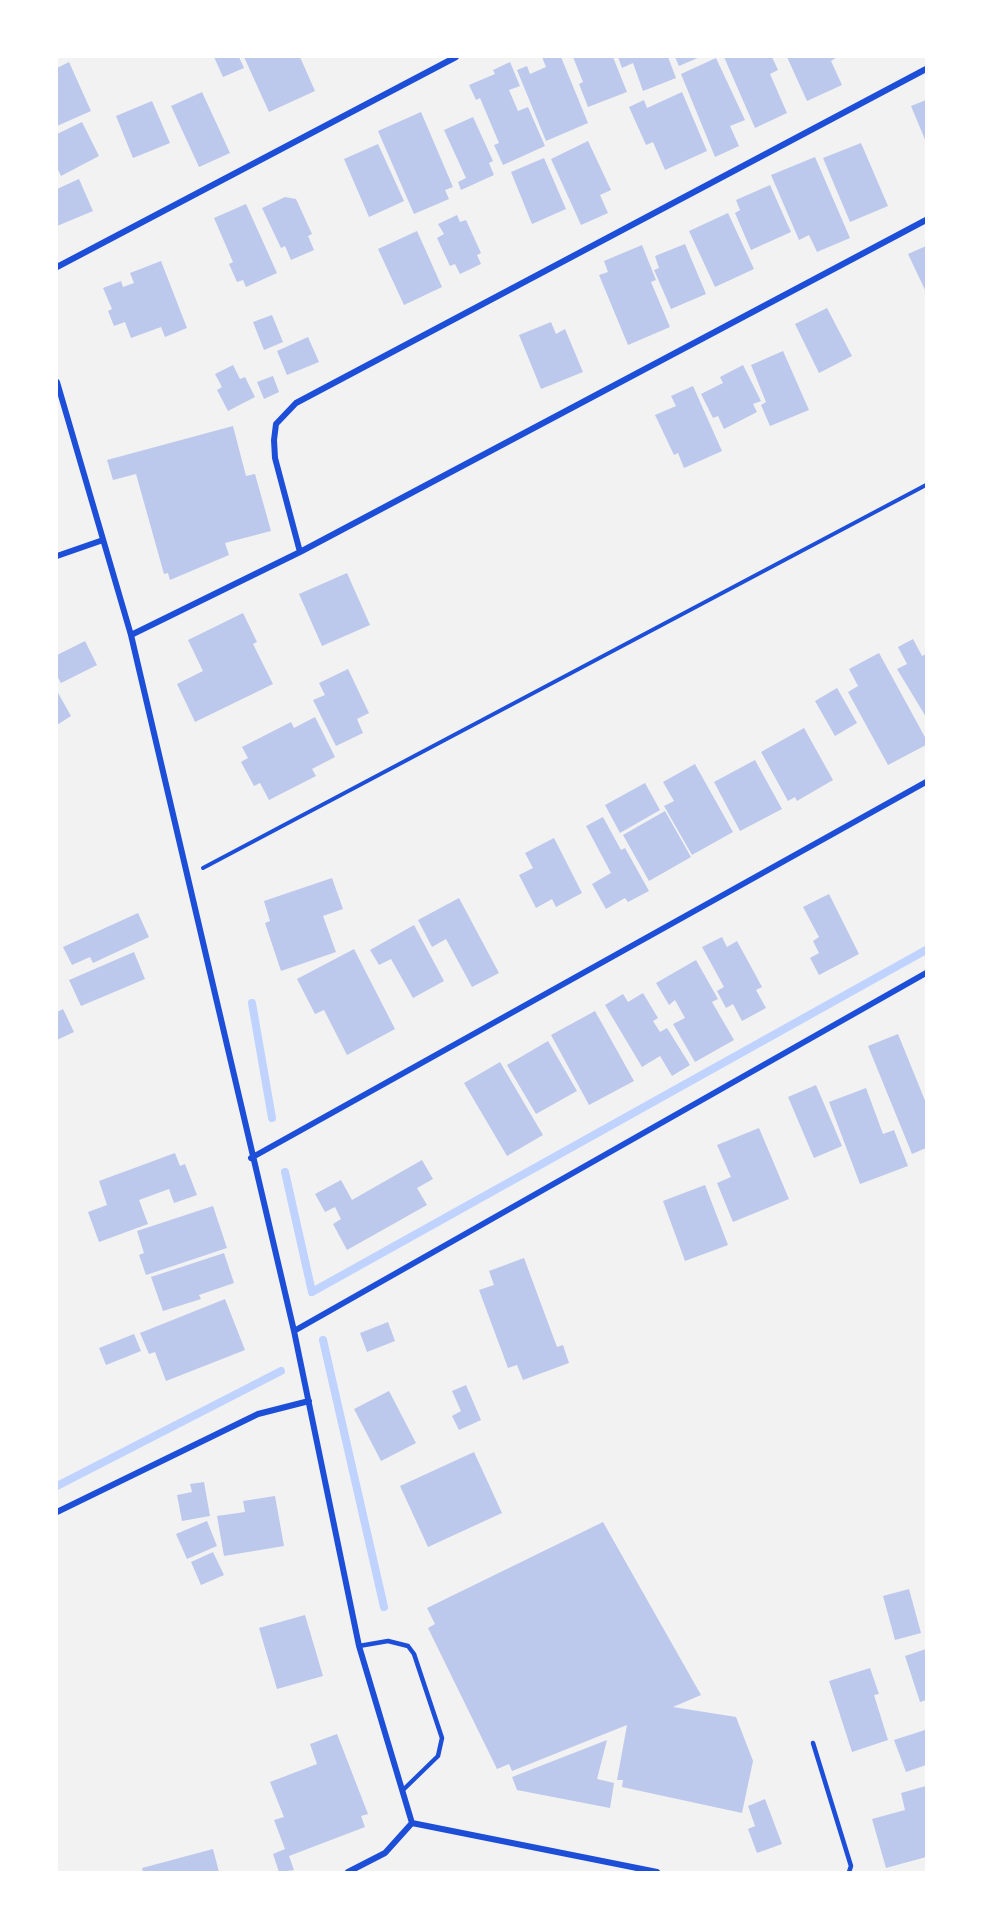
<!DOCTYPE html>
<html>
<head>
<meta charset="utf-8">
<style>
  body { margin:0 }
  #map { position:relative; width:983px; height:1929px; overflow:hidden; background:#f2f2f2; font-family:Bitter,serif }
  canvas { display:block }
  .frame { position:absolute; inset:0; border:58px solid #fff; pointer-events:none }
</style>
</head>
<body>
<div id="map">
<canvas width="983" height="1929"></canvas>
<div class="frame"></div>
</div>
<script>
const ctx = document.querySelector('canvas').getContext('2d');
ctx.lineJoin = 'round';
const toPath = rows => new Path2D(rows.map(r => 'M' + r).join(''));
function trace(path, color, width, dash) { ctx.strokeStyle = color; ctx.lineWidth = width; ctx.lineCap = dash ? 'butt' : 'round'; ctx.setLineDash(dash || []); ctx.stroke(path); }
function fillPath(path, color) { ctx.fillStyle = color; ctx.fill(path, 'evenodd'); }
trace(toPath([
  [252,1003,272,1118],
  [285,1172,312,1292,926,950],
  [323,1340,384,1607],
  [57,1486,281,1371]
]), '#bfd3fe', 8);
fillPath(toPath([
  [214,57,239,57,244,68,223,77],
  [244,57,300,57,315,91,269,112],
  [542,57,561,57,588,123,546,141,517,70,527,66,530,74,546,67],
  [573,57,613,57,627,92,588,107,579,84,583,82],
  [618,57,668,57,676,78,643,91,633,63,622,68],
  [675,57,700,57,679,66],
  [724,57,772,57,778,70,770,74,787,113,755,128],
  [787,57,837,57,831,61,842,85,807,101],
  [716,58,745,120,730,126,739,146,715,157,681,74],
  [69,62,91,111,57,126,57,68],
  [510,62,520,86,509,90,518,111,528,107,545,146,503,165,494,145,499,143,480,98,476,100,469,85,495,74,493,70],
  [202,92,230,153,199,167,171,106],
  [682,92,707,151,665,170,653,142,646,145,629,107,644,100,647,108],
  [926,100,926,142,911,106],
  [152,101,170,143,133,158,116,116],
  [421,112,453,187,445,190,449,199,414,214,378,131],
  [473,117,493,161,489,163,494,175,461,190,458,182,466,178,444,130],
  [82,122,99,156,61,176,57,168,57,134],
  [588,141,611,190,600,195,608,213,581,225,551,159],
  [861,143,888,206,850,222,823,158],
  [378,144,404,201,369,217,344,159],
  [815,157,850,238,817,252,809,235,799,240,771,175],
  [544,158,566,209,532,224,511,172],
  [79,179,93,211,57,226,57,189],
  [770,185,791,232,751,250,735,213,740,210,736,200],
  [285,197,296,199,312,234,308,236,314,250,291,260,285,246,281,248,262,208],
  [246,204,277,273,246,287,243,280,237,282,229,264,233,262,214,218],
  [728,213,754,269,715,287,689,231],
  [457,215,460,222,466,220,481,253,477,255,481,264,460,274,455,264,450,266,437,238,444,234,438,224],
  [417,231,442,287,404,305,378,249],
  [685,244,706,294,671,309,654,270,659,268,655,256],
  [642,245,656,280,651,282,670,327,628,345,599,275,608,272,604,261],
  [926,246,926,292,908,254],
  [161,261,187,328,165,337,161,327,131,338,125,322,114,326,108,311,112,309,103,288,121,281,123,287,134,283,130,273],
  [827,308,852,356,819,373,795,324],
  [272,315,283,342,264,350,253,322],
  [551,322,556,334,565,329,583,372,541,389,519,335],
  [308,337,319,362,287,375,277,351],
  [783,351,809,410,770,426,761,405,766,402,751,365],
  [233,365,240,379,245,377,255,397,228,411,217,390,222,387,215,374],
  [743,365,761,401,753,404,757,412,724,429,718,416,713,418,701,394,723,383,720,377],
  [273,376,279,392,264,399,257,382],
  [693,386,722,451,684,468,678,453,674,455,655,415,676,406,671,396],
  [233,426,246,476,255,474,271,531,225,543,229,555,170,580,168,573,164,574,136,474,113,480,107,460],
  [347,573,370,625,322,646,299,594],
  [243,613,257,642,253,644,273,684,195,722,177,684,203,671,188,640],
  [913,639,922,656,926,654,926,717,897,669,907,664,898,647],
  [85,641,97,665,61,683,57,676,57,655],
  [879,653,926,739,926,745,888,765,848,692,858,686,849,669],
  [348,669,369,713,357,719,363,733,336,746,313,700,325,695,319,683],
  [837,688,857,723,835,736,815,701],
  [57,691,71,716,57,725],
  [315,717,335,757,312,769,316,776,269,800,260,783,254,786,241,762,248,758,242,747,291,722,294,728],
  [804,728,833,780,797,801,795,797,788,801,761,752],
  [755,760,782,809,740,831,714,782],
  [695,764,733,832,692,855,664,806,674,801,663,782],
  [645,783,660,810,620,833,605,805],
  [665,811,691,857,649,881,623,835],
  [603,817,621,850,625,848,649,891,628,902,625,898,606,909,592,884,611,873,586,826],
  [554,838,582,893,556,907,552,899,536,908,519,875,533,868,525,853],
  [332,878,343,909,323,916,336,952,281,971,265,923,270,921,264,901],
  [829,894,859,954,819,975,810,958,819,953,813,941,819,937,803,907],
  [459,898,499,973,472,987,446,939,432,947,418,920],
  [138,913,149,937,93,963,90,957,72,965,63,947],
  [414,925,444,981,413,998,391,959,379,965,370,950],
  [722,937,727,947,737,941,762,987,756,990,766,1008,742,1021,733,1004,726,1008,717,991,724,987,702,947],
  [354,949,395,1029,347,1055,324,1010,315,1014,297,979],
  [134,952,145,979,81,1006,69,980],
  [696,960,718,999,712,1002,734,1040,695,1062,673,1024,685,1018,675,1000,669,1005,656,983],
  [643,993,658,1018,653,1021,660,1032,667,1028,690,1065,672,1076,660,1056,642,1067,605,1005,623,994,628,1002],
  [63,1009,74,1032,57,1040,57,1012],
  [595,1011,634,1081,589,1105,551,1035],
  [898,1034,926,1103,926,1148,912,1154,868,1046],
  [548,1041,577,1091,536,1114,507,1065],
  [500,1062,543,1135,507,1156,464,1083],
  [816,1085,842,1146,814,1158,788,1097],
  [866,1088,883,1134,894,1130,908,1166,860,1184,829,1102],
  [759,1128,789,1199,733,1222,717,1183,731,1177,717,1145],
  [175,1153,180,1166,185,1164,197,1195,174,1203,169,1189,139,1200,148,1224,99,1242,88,1212,107,1205,99,1181],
  [422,1160,433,1179,417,1188,427,1205,347,1250,333,1224,341,1219,335,1207,325,1212,315,1194,341,1180,352,1200],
  [705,1185,728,1245,685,1261,663,1201],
  [213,1206,227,1248,146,1275,139,1255,144,1253,137,1231],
  [224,1253,234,1283,199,1295,201,1299,163,1311,151,1277],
  [524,1258,557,1347,563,1345,569,1363,523,1380,517,1365,508,1368,479,1290,494,1285,489,1271],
  [225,1299,245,1350,166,1381,155,1352,149,1354,140,1333],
  [388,1322,395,1341,367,1352,360,1333],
  [134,1334,141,1351,106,1365,99,1348],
  [466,1385,481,1420,459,1430,452,1416,461,1411,452,1391],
  [389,1391,416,1443,381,1461,354,1409],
  [474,1452,502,1513,428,1547,400,1486],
  [204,1482,210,1516,182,1521,177,1495,192,1492,190,1484],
  [275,1496,284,1546,224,1556,217,1516,245,1512,243,1501],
  [207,1521,217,1546,187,1559,176,1534],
  [603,1522,701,1695,673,1707,736,1717,753,1761,742,1813,622,1787,623,1780,617,1780,627,1725,512,1771,509,1764,497,1769,428,1628,435,1624,427,1608],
  [213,1552,224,1575,201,1585,191,1562],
  [909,1589,921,1633,895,1640,883,1596],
  [305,1615,323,1676,277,1689,259,1628],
  [926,1649,926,1700,920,1702,905,1656],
  [870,1668,879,1694,874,1695,888,1740,852,1752,829,1681],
  [925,1730,926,1765,906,1772,894,1740],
  [337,1734,368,1814,361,1816,365,1827,289,1856,294,1870,279,1872,273,1854,285,1849,274,1820,284,1817,270,1782,317,1764,310,1744],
  [607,1740,597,1779,614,1783,610,1808,517,1790,512,1777],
  [926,1786,926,1857,886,1868,872,1819,905,1810,901,1793],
  [765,1799,782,1844,757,1853,748,1829,755,1826,748,1806],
  [213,1849,219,1872,143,1872,142,1868]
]), '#bdc9ec');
trace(toPath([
  [203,868,926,485]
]), '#1d4ed8', 4);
trace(toPath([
  [359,1646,388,1641,408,1646,414,1654,442,1738,438,1756,403,1790],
  [813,1743,851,1866,849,1872]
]), '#1d4ed8', 4.5);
trace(toPath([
  [57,267,456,57],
  [57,382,131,635,294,1331,359,1646,412,1823,657,1872],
  [300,552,275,458,274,440,276,424,296,403,926,69],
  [57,556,103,540],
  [131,635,300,552,926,220],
  [251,1158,926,782],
  [294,1331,926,973],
  [57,1512,258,1414,309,1401],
  [348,1872,385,1853,412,1823]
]), '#1d4ed8', 6);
</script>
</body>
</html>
